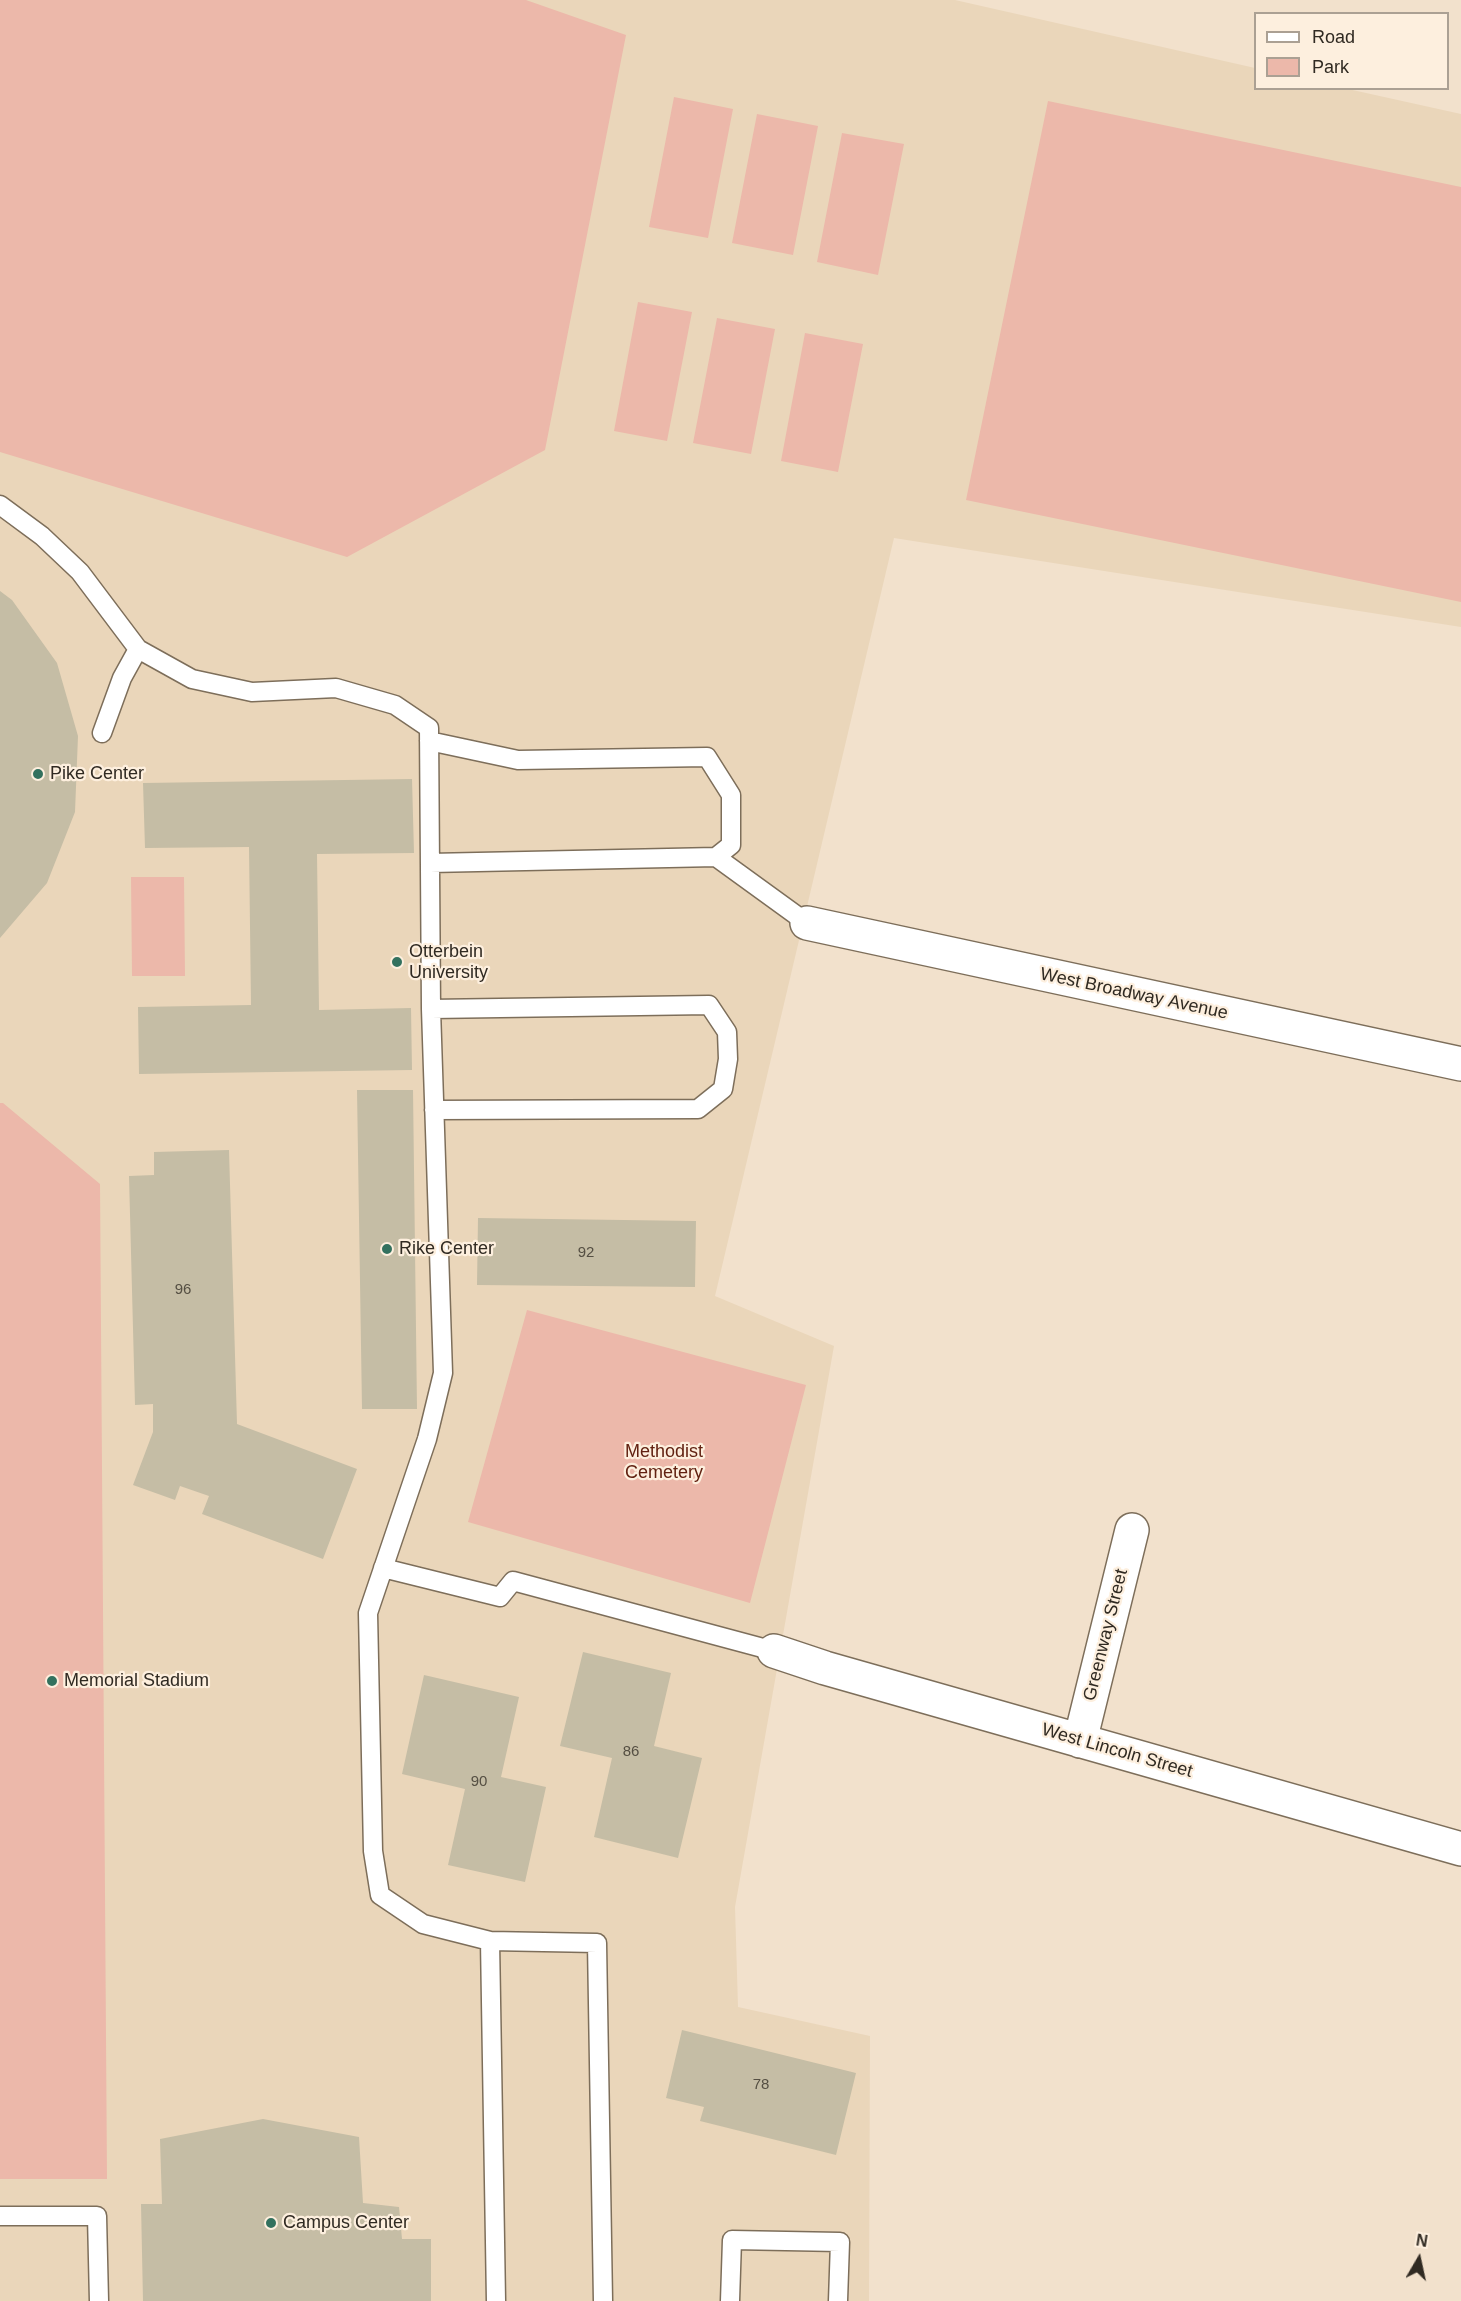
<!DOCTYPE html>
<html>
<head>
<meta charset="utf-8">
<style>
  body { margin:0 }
  #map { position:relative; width:1461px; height:2301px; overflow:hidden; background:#f2e1cc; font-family:Arial,sans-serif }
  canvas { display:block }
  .legend { position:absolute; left:1254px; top:12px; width:195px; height:78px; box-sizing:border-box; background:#fdefde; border:2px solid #aba093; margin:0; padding:8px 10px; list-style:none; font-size:18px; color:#302a22 }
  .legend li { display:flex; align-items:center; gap:12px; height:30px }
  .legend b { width:30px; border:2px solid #aba093 }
  .north { position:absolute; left:1389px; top:2229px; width:60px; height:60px; -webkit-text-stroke:4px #fdefde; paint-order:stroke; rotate:9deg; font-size:16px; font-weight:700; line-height:24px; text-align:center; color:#302a22 }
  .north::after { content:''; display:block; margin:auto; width:21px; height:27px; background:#302a22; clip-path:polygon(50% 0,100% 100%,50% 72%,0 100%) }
</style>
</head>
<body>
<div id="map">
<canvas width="1461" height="2301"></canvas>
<ul class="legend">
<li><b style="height:8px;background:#fff"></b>Road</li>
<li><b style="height:16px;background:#ecb8aa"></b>Park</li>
</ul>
<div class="north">N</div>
</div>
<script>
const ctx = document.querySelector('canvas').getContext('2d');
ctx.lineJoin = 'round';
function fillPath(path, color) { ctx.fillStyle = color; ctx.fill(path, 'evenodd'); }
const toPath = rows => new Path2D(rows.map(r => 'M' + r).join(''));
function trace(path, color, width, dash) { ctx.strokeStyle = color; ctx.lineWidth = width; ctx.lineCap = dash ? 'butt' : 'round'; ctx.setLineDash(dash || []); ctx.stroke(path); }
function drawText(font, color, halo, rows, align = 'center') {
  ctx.font = font + ' Arial,sans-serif'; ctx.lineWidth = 4.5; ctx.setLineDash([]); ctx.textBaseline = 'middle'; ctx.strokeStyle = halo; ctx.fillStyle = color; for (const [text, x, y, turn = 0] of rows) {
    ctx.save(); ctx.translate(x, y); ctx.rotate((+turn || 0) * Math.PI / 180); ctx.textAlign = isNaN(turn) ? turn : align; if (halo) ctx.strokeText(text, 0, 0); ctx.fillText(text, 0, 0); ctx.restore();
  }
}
fillPath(toPath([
  [0,0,955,0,1255,68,1256,88,1348,89,1461,114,1461,627,894,538,715,1296,834,1346,735,1907,738,2007,870,2036,869,2301,0,2301]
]), '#ead6ba');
fillPath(toPath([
  [0,0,526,0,626,35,545,450,347,557,0,452],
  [674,97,733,109,708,238,649,227],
  [1048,101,1461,187,1461,602,966,500],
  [757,114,818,126,793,255,732,243],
  [842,133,904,144,878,275,817,262],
  [638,302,692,312,667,441,614,431],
  [717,318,775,329,751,454,693,443],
  [805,333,863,344,838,472,781,461],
  [131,877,184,877,185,976,132,976],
  [0,1103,3,1103,100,1184,107,2179,0,2179],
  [527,1310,806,1385,750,1603,468,1522]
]), '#ecb8aa');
fillPath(toPath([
  [0,591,12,600,57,663,78,736,75,812,47,883,0,938],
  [412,779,414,853,317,854,319,1010,411,1008,412,1070,139,1074,138,1007,251,1005,249,847,145,848,143,783],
  [357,1090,413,1090,417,1409,362,1409],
  [229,1150,237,1424,357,1469,323,1559,202,1514,209,1496,180,1486,175,1500,133,1485,153,1432,153,1404,135,1405,129,1176,154,1175,154,1152],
  [478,1218,696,1221,695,1287,477,1285],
  [583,1652,671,1673,654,1746,702,1758,678,1858,594,1837,612,1758,560,1746],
  [424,1675,519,1697,501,1777,546,1787,525,1882,448,1865,465,1789,402,1774],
  [682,2030,856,2073,836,2155,700,2121,704,2107,666,2098],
  [263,2119,359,2137,363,2203,399,2207,402,2239,431,2239,431,2301,143,2301,141,2204,162,2204,160,2139]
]), '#c5bda5');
const service = toPath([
  [0,505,42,536,80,572,138,649,192,679,252,692,336,688,395,705,429,728,431,1009,443,1373,427,1439,368,1613,373,1851,380,1895,423,1924,490,1941,496,2301],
  [102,733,122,678,138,649],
  [429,741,518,760,707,757,731,795,731,845,716,857,807,923],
  [430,863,716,857],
  [431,1009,709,1005,727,1032,728,1059,723,1089,698,1109,434,1110],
  [383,1568,500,1597,513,1581,774,1651],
  [490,1941,597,1943,603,2301],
  [0,2216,97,2216,99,2301],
  [730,2301,732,2240,840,2242,838,2301]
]);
const minor = toPath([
  [807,923,1461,1064],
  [774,1651,825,1668,1461,1849],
  [1080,1741,1132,1530]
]);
trace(service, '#7d6e5a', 21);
trace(minor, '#7d6e5a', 36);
trace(service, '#fff', 18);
trace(minor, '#fff', 33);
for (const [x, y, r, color] of [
  [38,774,6,"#33715e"],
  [397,962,6,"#33715e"],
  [387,1249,6,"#33715e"],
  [52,1681,6,"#33715e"],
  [271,2223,6,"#33715e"]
]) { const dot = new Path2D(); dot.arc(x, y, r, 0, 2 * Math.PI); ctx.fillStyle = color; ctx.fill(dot); trace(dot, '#fdefde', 2); }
drawText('15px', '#554f43', null, [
  ["92",586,1253],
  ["96",183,1290],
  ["86",631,1752],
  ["90",479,1782],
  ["78",761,2085]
]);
drawText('18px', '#302a22', '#fdefde', [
  ["Pike Center",50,774],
  ["Otterbein",409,952],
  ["University",409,973],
  ["Rike Center",399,1249],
  ["Memorial Stadium",64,1681],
  ["Campus Center",283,2223]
], 'left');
drawText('18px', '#302a22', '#fdefde', [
  ["West Broadway Avenue",1134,994,12],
  ["Greenway Street",1106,1635,-76],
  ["West Lincoln Street",1117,1751,16]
]);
drawText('18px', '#622212', '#fdefde', [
  ["Methodist",664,1452],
  ["Cemetery",664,1473]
]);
</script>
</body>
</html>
